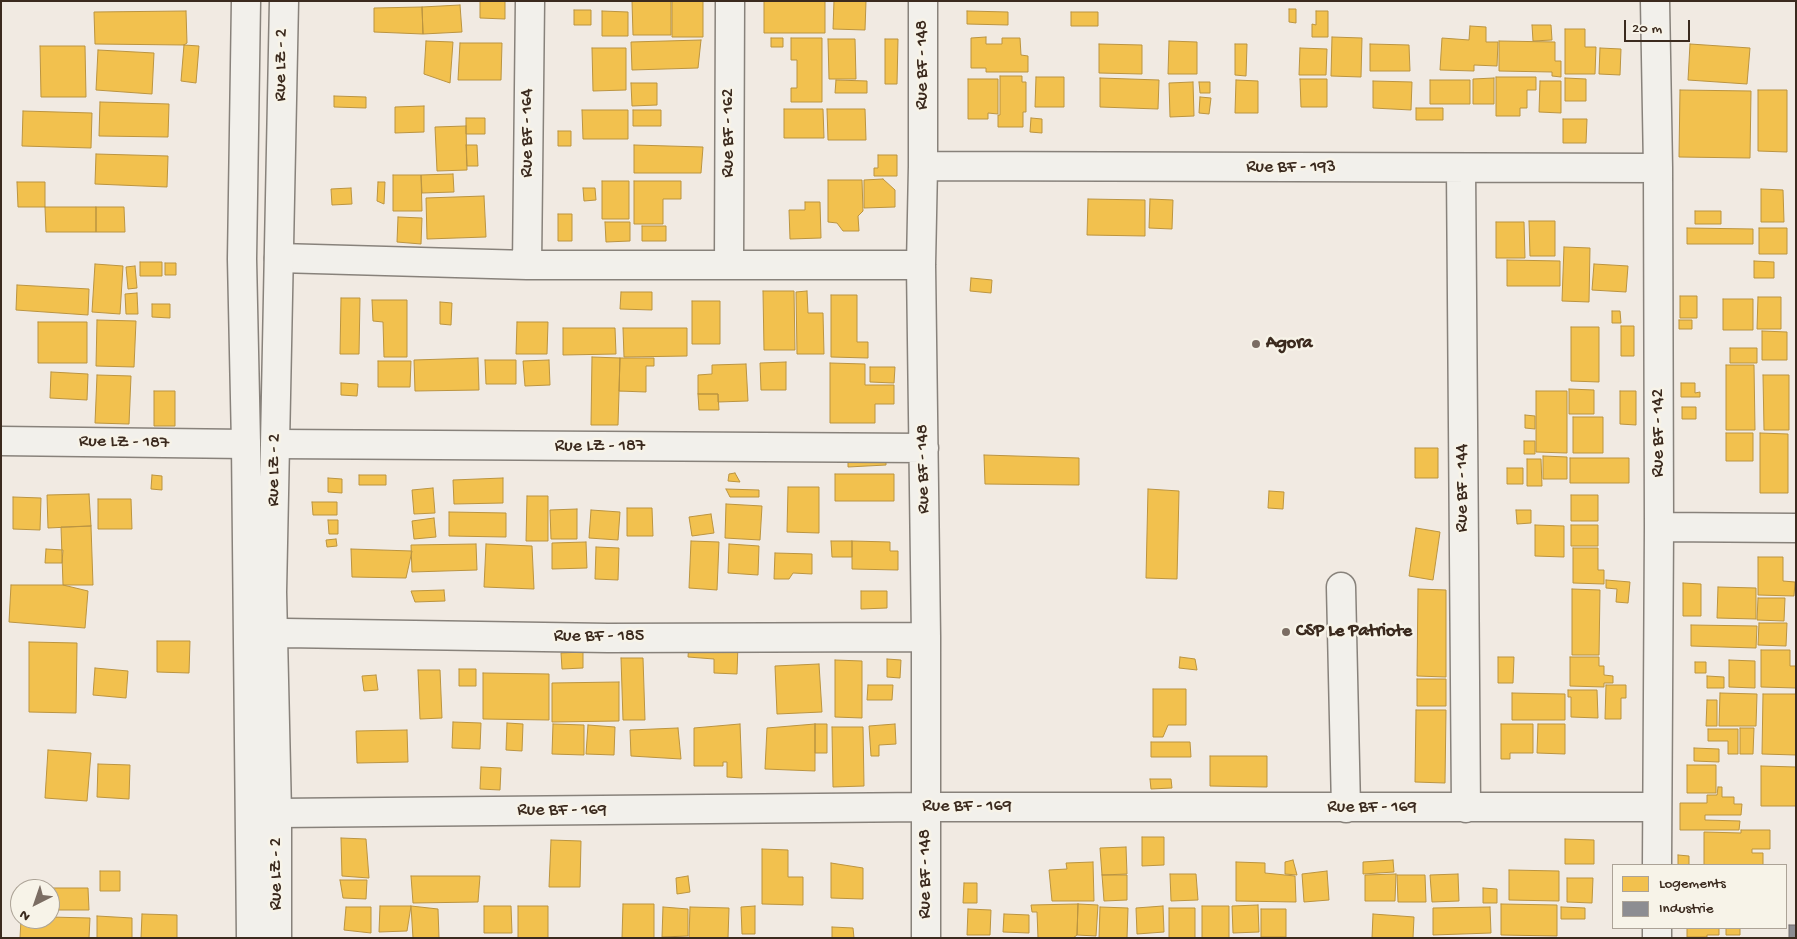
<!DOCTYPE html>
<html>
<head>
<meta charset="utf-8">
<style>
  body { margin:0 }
  #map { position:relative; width:1797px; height:939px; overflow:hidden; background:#f1eae2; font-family:"Gochi Hand",sans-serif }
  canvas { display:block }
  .frame { position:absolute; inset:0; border:2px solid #3b2a1e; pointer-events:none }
  .legend { position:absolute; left:1612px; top:864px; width:175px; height:65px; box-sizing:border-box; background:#f7f3e8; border:1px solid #aca397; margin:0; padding:6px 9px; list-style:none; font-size:15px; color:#3b2a1e }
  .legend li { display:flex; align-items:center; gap:10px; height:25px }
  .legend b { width:25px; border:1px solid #aca397 }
  .north { position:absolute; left:10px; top:879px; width:50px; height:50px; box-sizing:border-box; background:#f7f3e8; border:1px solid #aca397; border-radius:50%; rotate:221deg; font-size:14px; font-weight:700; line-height:20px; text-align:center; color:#3b2a1e }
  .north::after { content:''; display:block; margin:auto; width:18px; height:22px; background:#7b6d63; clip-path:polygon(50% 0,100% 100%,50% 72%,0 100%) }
  .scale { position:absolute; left:1624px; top:20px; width:66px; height:22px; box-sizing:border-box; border:2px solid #3b2a1e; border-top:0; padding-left:6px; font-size:15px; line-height:18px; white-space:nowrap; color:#3b2a1e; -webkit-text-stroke:4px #f7f3e8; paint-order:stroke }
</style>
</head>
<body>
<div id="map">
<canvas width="1797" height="939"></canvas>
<div class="frame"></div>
<ul class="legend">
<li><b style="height:14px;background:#f2c14e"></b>Logements</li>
<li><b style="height:14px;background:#8d8d92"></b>Industrie</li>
</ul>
<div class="north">N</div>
<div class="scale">20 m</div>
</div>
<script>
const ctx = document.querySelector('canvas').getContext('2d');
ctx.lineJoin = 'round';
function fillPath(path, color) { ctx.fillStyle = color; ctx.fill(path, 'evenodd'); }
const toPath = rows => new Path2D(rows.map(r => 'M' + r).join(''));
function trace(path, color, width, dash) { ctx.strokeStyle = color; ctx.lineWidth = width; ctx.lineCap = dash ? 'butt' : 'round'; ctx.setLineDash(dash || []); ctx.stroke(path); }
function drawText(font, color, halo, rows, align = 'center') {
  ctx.font = font + ' "Gochi Hand",sans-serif'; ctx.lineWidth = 5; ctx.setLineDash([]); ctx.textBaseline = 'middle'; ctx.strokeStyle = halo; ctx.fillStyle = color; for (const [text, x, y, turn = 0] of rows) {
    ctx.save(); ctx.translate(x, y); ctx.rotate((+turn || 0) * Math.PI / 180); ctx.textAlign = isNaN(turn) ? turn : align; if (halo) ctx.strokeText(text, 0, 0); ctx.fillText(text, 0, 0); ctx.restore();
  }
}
const homes = toPath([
  [480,1,505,1,505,19,480,18,480,1],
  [632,1,671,1,671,35,633,35,632,1],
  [672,1,703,1,703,37,672,37,672,1],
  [764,1,825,1,825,33,764,33,764,1],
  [834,1,866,1,865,30,833,29,834,1],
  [460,5,462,32,423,34,422,7,460,5],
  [422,7,423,34,374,32,374,8,422,7],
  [1289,9,1296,9,1296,23,1289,22,1289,9],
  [574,10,591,10,591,25,574,25,574,10],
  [186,11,187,43,184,45,95,44,94,12,186,11],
  [602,11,628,12,628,36,602,36,602,11],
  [967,11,1008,12,1008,25,967,24,967,11],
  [1316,11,1328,11,1328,37,1312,37,1312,24,1316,25,1316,11],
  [1071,12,1098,12,1098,26,1071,26,1071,12],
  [1532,25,1551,25,1552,40,1533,41,1532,25],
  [1470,26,1486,27,1486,42,1498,42,1497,66,1474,65,1474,71,1440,70,1442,38,1469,40,1470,26],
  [1565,29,1585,29,1585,47,1596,47,1595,74,1565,74,1565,29],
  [986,37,986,44,1002,44,1002,38,1020,38,1021,55,1028,56,1028,72,986,72,986,68,971,68,971,38,986,37],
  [1332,37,1362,38,1361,77,1331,76,1332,37],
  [771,38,783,38,783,47,771,47,771,38],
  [791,38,822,38,822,102,791,102,791,88,797,88,797,60,791,60,791,38],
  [828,39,855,39,856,79,829,79,828,39],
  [885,39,898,39,897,84,885,84,885,39],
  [701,40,698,68,632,70,631,42,701,40],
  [426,41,453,42,450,83,424,74,426,41],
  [1169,41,1197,42,1197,74,1168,74,1169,41],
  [1499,41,1555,42,1555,61,1561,61,1561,77,1552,76,1552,72,1499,71,1499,41],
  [460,43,502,43,501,80,458,80,460,43],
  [1099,44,1142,45,1142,74,1099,73,1099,44],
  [1235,44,1247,44,1246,76,1235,75,1235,44],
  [1370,44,1409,45,1410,71,1370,71,1370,44],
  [1690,44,1750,48,1747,84,1688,80,1690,44],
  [184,45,199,46,196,83,181,81,184,45],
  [40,46,85,46,86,97,41,97,40,46],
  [592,48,626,48,626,90,593,91,592,48],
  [1300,48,1327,49,1326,75,1299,75,1300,48],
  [1600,48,1621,49,1620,75,1599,74,1600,48],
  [98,50,154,53,152,94,96,90,98,50],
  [1000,76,1022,76,1022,82,1026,82,1026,112,1023,112,1023,127,998,127,998,115,1000,115,1000,76],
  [1036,77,1064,77,1064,107,1035,107,1036,77],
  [1496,77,1536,77,1536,90,1527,90,1527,108,1520,108,1520,116,1496,116,1496,77],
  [1100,78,1159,80,1158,109,1100,107,1100,78],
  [1494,78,1494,104,1473,104,1473,79,1494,78],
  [1565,78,1586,79,1586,101,1565,101,1565,78],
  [968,79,998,79,998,114,988,113,988,119,968,119,968,79],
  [1300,79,1327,79,1327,107,1301,107,1300,79],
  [836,80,867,81,867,93,835,93,836,80],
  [1236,80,1258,81,1258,113,1235,113,1236,80],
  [1430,80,1470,80,1470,104,1430,104,1430,80],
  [1373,81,1412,82,1411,110,1373,108,1373,81],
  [1540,81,1561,81,1561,113,1539,112,1540,81],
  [1193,82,1194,116,1170,117,1169,83,1193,82],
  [1199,82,1210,82,1210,93,1200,93,1199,82],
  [631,83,657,83,657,105,632,106,631,83],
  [1680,90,1751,91,1750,158,1679,157,1680,90],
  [1758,90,1787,90,1787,152,1758,151,1758,90],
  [334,96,366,97,366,108,334,107,334,96],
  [1200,97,1211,98,1209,114,1199,113,1200,97],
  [100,102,169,104,168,137,99,136,100,102],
  [424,106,424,132,395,133,395,107,424,106],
  [1416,108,1443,108,1443,120,1416,120,1416,108],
  [784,109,823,109,824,138,784,138,784,109],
  [827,109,865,109,866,140,828,140,827,109],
  [582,110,628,110,628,139,583,139,582,110],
  [633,110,661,110,661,126,633,126,633,110],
  [23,111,92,113,91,148,22,146,23,111],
  [466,118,485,118,485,134,466,134,466,118],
  [1031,118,1042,119,1042,133,1030,132,1031,118],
  [1563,119,1587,119,1586,143,1563,143,1563,119],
  [466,126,467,170,437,171,435,127,466,126],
  [558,131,571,131,571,146,558,146,558,131],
  [466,145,477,145,478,166,467,166,466,145],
  [634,145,703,147,701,173,634,173,634,145],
  [96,154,168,156,167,187,95,184,96,154],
  [878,155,897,155,897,176,874,176,874,168,878,168,878,155],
  [453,174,454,192,422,193,421,175,453,174],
  [393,175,421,175,422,211,393,211,393,175],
  [883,179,895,190,895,207,864,208,864,180,883,179],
  [828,180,862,180,863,211,858,216,859,231,843,231,837,223,828,222,828,180],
  [602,181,629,181,629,219,602,219,602,181],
  [634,181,681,181,681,199,663,199,663,224,634,224,634,181],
  [17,182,45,182,45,207,18,207,17,182],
  [378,182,385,182,384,204,377,201,378,182],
  [351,188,352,204,332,205,331,189,351,188],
  [583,188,595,188,596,200,584,201,583,188],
  [1761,189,1783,190,1784,222,1761,222,1761,189],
  [484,196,486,237,427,239,426,198,484,196],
  [1088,199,1145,200,1145,236,1087,235,1088,199],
  [1150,199,1173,200,1172,229,1149,228,1150,199],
  [805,202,820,202,821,238,790,239,789,210,805,210,805,202],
  [45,207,96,207,96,232,46,232,45,207],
  [96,207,124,207,125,232,96,232,96,207],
  [1695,211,1721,211,1721,224,1695,224,1695,211],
  [558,214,572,214,572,241,558,241,558,214],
  [398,217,422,218,421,244,397,242,398,217],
  [1529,221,1555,221,1555,256,1530,256,1529,221],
  [605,222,630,222,630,241,606,242,605,222],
  [1496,222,1524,222,1525,258,1496,258,1496,222],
  [642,226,666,226,666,241,642,241,642,226],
  [1687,228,1753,229,1753,244,1687,244,1687,228],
  [1759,228,1787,228,1787,254,1759,254,1759,228],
  [1564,247,1590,248,1589,302,1562,301,1564,247],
  [1507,260,1560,261,1560,286,1507,286,1507,260],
  [1754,261,1774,262,1774,278,1754,278,1754,261],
  [140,262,162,262,162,276,140,276,140,262],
  [165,263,176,263,176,275,165,275,165,263],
  [95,264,123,266,120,314,92,312,95,264],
  [1594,264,1628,266,1626,292,1592,290,1594,264],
  [135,266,137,288,128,289,126,267,135,266],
  [971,278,992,280,991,293,970,291,971,278],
  [17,285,89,289,88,315,16,310,17,285],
  [763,291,794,291,795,350,764,350,763,291],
  [807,291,808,313,823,313,824,354,797,354,796,292,807,291],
  [621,292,652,292,652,310,620,309,621,292],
  [137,293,138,314,126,314,125,294,137,293],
  [831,295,857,295,857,342,868,342,868,358,831,357,831,295],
  [1680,296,1697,296,1697,318,1680,318,1680,296],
  [1758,297,1781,297,1781,329,1757,329,1758,297],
  [341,298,360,298,359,354,340,354,341,298],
  [1723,299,1753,299,1753,330,1723,330,1723,299],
  [372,300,407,300,407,357,384,357,383,322,373,321,372,300],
  [692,301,720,301,720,344,692,344,692,301],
  [440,302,452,303,451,325,440,324,440,302],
  [152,304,170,304,170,318,152,317,152,304],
  [1612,311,1620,311,1621,323,1612,323,1612,311],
  [97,320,136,321,134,367,96,366,97,320],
  [1679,320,1692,320,1692,329,1679,329,1679,320],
  [38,322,87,322,87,363,38,363,38,322],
  [517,322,548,322,547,354,516,354,517,322],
  [1621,326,1634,326,1634,356,1621,356,1621,326],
  [1571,327,1599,327,1599,382,1571,381,1571,327],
  [563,328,615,328,616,354,563,355,563,328],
  [623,328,687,328,687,356,624,357,623,328],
  [1762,331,1787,332,1787,360,1762,360,1762,331],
  [1730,348,1757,348,1757,363,1730,363,1730,348],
  [592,357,620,358,618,425,591,425,592,357],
  [478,358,479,390,415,391,414,360,478,358],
  [620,358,654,358,654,366,646,366,646,392,619,391,620,358],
  [485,360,516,360,516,384,486,384,485,360],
  [549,360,550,385,525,386,523,361,549,360],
  [378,361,411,361,410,387,378,387,378,361],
  [786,362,786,390,761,390,760,363,786,362],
  [830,363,865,364,865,385,894,385,894,404,875,404,875,423,830,423,830,363],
  [746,364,748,401,718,402,718,394,698,394,698,375,712,374,712,365,746,364],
  [1726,365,1754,365,1755,430,1726,430,1726,365],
  [870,367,895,367,894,383,870,382,870,367],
  [51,372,88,374,87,400,50,398,51,372],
  [97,375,131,376,129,424,95,423,97,375],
  [1763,375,1789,375,1789,430,1764,430,1763,375],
  [341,383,358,384,357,396,341,395,341,383],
  [1681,383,1695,383,1695,393,1700,392,1700,397,1681,397,1681,383],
  [1569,389,1594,390,1594,414,1569,414,1569,389],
  [154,391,175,391,175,426,154,426,154,391],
  [1536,391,1567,391,1567,453,1536,452,1536,391],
  [1620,391,1636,391,1636,425,1620,424,1620,391],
  [698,394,718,394,719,410,699,410,698,394],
  [1682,407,1696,407,1696,419,1682,419,1682,407],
  [1525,415,1535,416,1535,429,1525,428,1525,415],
  [1573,417,1603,417,1603,453,1573,453,1573,417],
  [1726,433,1753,433,1753,461,1726,461,1726,433],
  [1760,433,1788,434,1788,493,1760,493,1760,433],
  [1524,441,1535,441,1535,454,1524,454,1524,441],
  [1415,448,1438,448,1438,478,1415,478,1415,448],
  [886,455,886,465,848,467,848,457,886,455],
  [984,455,1079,458,1079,485,985,484,984,455],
  [1543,456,1567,457,1567,479,1543,479,1543,456],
  [1570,458,1629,458,1629,483,1570,483,1570,458],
  [1527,459,1541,459,1542,486,1527,486,1527,459],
  [1507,468,1523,468,1523,484,1507,484,1507,468],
  [735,473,740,482,728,481,729,474,735,473],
  [835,474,894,474,894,501,835,501,835,474],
  [152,475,162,476,162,490,151,489,152,475],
  [359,475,386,475,386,485,359,485,359,475],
  [328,478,342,479,342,493,328,492,328,478],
  [503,478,503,503,454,504,453,480,503,478],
  [788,487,819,487,819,533,787,532,788,487],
  [433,488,435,513,414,514,412,490,433,488],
  [726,489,759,490,759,497,730,497,726,489],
  [1148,489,1179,491,1177,579,1146,578,1148,489],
  [1269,491,1284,492,1283,509,1268,508,1269,491],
  [89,494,91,526,48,528,47,495,89,494],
  [1571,495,1598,495,1598,521,1571,521,1571,495],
  [527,496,548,496,548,541,526,541,527,496],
  [13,497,41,498,40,530,13,529,13,497],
  [98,499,131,499,132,529,98,529,98,499],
  [312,502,337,502,337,515,313,515,312,502],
  [726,504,762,506,760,540,725,538,726,504],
  [627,508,652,508,653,536,627,536,627,508],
  [577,509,577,539,551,539,550,510,577,509],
  [591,510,620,512,618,540,589,538,591,510],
  [1516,510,1531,510,1531,523,1517,524,1516,510],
  [449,512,506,513,506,537,449,536,449,512],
  [711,514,714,533,692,536,689,517,711,514],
  [434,518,436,537,414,539,412,521,434,518],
  [328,520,338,520,338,534,329,534,328,520],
  [1535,525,1564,526,1564,557,1535,556,1535,525],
  [1571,525,1598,525,1598,546,1571,546,1571,525],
  [91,526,93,585,63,585,61,527,91,526],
  [1416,528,1440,532,1433,580,1409,576,1416,528],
  [336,539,337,546,327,547,326,540,336,539],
  [691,541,719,542,717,590,689,588,691,541],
  [831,541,852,541,852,557,832,557,831,541],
  [852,541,890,542,890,551,898,551,898,570,852,569,852,541],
  [586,542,587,568,552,569,552,543,586,542],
  [476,544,477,570,412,572,411,545,476,544],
  [486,544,532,546,534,589,484,587,486,544],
  [729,544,759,546,758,575,728,573,729,544],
  [596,547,619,548,618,580,595,579,596,547],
  [1573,548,1598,548,1598,570,1604,570,1604,584,1573,583,1573,548],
  [46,549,63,550,62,563,45,563,46,549],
  [351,549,412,551,406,578,352,577,351,549],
  [775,553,812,554,812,574,793,573,789,579,774,579,775,553],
  [1758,557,1783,557,1783,581,1795,582,1794,596,1758,595,1758,557],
  [1606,580,1630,582,1628,603,1616,602,1617,589,1606,588,1606,580],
  [1683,583,1701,584,1701,616,1683,616,1683,583],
  [11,585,63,585,88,591,85,628,9,622,11,585],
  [1718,587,1756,588,1756,619,1717,618,1718,587],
  [1418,589,1446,590,1446,677,1417,676,1418,589],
  [1572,589,1600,590,1599,655,1572,655,1572,589],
  [444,590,445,601,415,602,411,591,444,590],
  [861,591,887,591,887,608,861,609,861,591],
  [1758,598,1785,598,1784,621,1757,620,1758,598],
  [1759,623,1787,623,1786,646,1758,645,1759,623],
  [1691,625,1757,626,1756,648,1691,646,1691,625],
  [157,641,190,641,189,673,157,672,157,641],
  [29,642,77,643,76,713,29,712,29,642],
  [689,642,738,644,737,674,714,673,714,659,688,657,689,642],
  [1761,650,1790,650,1790,666,1796,666,1796,688,1761,687,1761,650],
  [583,652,583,668,562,669,561,653,583,652],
  [1180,657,1195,659,1197,670,1179,668,1180,657],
  [1498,657,1514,657,1513,683,1498,683,1498,657],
  [1570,657,1599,657,1599,666,1604,666,1604,675,1613,676,1613,683,1604,683,1604,687,1570,686,1570,657],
  [621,658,643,658,645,720,623,720,621,658],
  [887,659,901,660,900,678,887,677,887,659],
  [835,660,862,661,862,718,835,717,835,660],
  [1729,660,1755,661,1755,688,1729,687,1729,660],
  [1695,662,1706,662,1706,673,1695,673,1695,662],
  [819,664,822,712,777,714,775,666,819,664],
  [95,668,128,671,126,698,93,695,95,668],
  [459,669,476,669,476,686,459,686,459,669],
  [418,670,440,670,442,718,420,719,418,670],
  [483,673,549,674,549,720,483,719,483,673],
  [376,675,378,690,364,691,362,676,376,675],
  [1707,676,1724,677,1724,688,1707,688,1707,676],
  [1417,679,1446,679,1446,706,1417,706,1417,679],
  [619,682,619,721,552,722,552,683,619,682],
  [868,685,893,685,892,700,867,700,868,685],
  [1606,685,1626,685,1626,698,1621,698,1621,719,1605,719,1606,685],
  [1153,689,1186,689,1186,725,1168,725,1163,737,1153,737,1153,689],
  [1568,690,1597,690,1598,718,1571,717,1571,697,1568,697,1568,690],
  [1512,693,1565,694,1565,720,1512,720,1512,693],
  [1720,693,1757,694,1756,726,1719,726,1720,693],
  [1763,694,1796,694,1796,755,1762,754,1763,694],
  [1707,700,1717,700,1717,726,1706,726,1707,700],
  [1416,710,1446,710,1445,783,1415,782,1416,710],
  [453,722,481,723,480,749,452,748,453,722],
  [507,723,523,724,522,751,506,750,507,723],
  [553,724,584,725,584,755,552,754,553,724],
  [740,724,742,778,727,777,727,762,723,762,723,766,694,766,694,728,740,724],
  [815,724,815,771,765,769,767,728,815,724],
  [815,724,827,724,827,753,815,753,815,724],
  [895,724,896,744,879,745,879,756,871,756,869,726,895,724],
  [1501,724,1533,724,1533,753,1510,753,1510,759,1501,759,1501,724],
  [1538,724,1565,724,1565,754,1537,753,1538,724],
  [588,725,615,727,614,755,586,754,588,725],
  [832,727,863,727,864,786,833,787,832,727],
  [678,728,681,759,631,756,630,730,678,728],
  [1740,728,1754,728,1753,754,1740,754,1740,728],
  [1708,729,1738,729,1738,754,1728,754,1728,741,1708,741,1708,729],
  [407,730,408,762,357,763,356,731,407,730],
  [1151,742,1190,742,1191,757,1151,757,1151,742],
  [1694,748,1719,749,1719,762,1694,761,1694,748],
  [48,750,91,753,87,801,45,798,48,750],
  [1210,756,1267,756,1267,787,1210,786,1210,756],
  [98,764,130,765,129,799,97,797,98,764],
  [1687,765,1716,765,1716,793,1687,793,1687,765],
  [1761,766,1796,767,1796,806,1761,806,1761,766],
  [481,767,501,768,500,790,480,789,481,767],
  [1150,779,1171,779,1172,788,1151,789,1150,779],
  [1718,787,1722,787,1722,797,1734,797,1734,804,1742,804,1741,815,1705,815,1705,820,1740,821,1739,830,1680,830,1680,803,1707,803,1707,795,1717,795,1718,787],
  [1741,830,1770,830,1770,849,1752,849,1752,853,1763,853,1763,865,1704,865,1704,832,1741,833,1741,830],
  [1142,837,1164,837,1164,865,1142,866,1142,837],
  [341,838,366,839,369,878,342,876,341,838],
  [1565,839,1594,840,1594,864,1565,864,1565,839],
  [551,840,581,841,580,887,549,887,551,840],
  [1126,847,1127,874,1102,875,1100,848,1126,847],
  [762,849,788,850,788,877,803,877,803,905,762,904,762,849],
  [1678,855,1689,856,1689,865,1678,865,1678,855],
  [1293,860,1297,875,1285,874,1285,862,1293,860],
  [1393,860,1394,872,1363,874,1363,862,1393,860],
  [1093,862,1094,901,1052,901,1049,870,1067,869,1066,863,1093,862],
  [1236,862,1265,863,1265,873,1295,876,1296,902,1236,901,1236,862],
  [831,863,863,868,863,899,831,898,831,863],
  [1509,870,1559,871,1559,901,1509,900,1509,870],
  [100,871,120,871,120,891,100,891,100,871],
  [1327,871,1329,900,1304,902,1302,874,1327,871],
  [1170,874,1196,874,1198,900,1171,901,1170,874],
  [1396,874,1395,901,1365,901,1365,875,1396,874],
  [1458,874,1459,901,1432,902,1430,875,1458,874],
  [1102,875,1127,875,1127,900,1104,901,1102,875],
  [1397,875,1425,875,1426,902,1398,902,1397,875],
  [411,876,480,876,478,902,413,903,411,876],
  [688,876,690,892,677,894,676,878,688,876],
  [1567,878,1593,878,1592,903,1567,902,1567,878],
  [340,880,367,880,366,899,343,898,340,880],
  [964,883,977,883,977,903,963,903,964,883],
  [17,888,88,888,89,910,50,910,50,889,20,889,20,910,17,910,17,888],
  [1483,888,1497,889,1497,903,1483,903,1483,888],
  [623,904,654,904,654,938,622,938,623,904],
  [1078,904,1077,935,1073,938,1038,938,1037,912,1032,912,1031,905,1078,904],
  [1078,904,1098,905,1096,936,1077,935,1078,904],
  [1501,904,1557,905,1557,936,1501,935,1501,904],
  [1258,905,1259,932,1233,933,1232,906,1258,905],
  [380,906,411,906,407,931,379,932,380,906],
  [411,906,438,909,439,938,413,938,411,906],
  [484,906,511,906,512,933,484,933,484,906],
  [518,906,548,906,548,938,518,938,518,906],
  [755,906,755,934,742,934,741,907,755,906],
  [1163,906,1164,932,1137,934,1136,908,1163,906],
  [1202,906,1229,906,1229,938,1202,938,1202,906],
  [346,907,371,907,371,933,344,930,346,907],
  [663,907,688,909,688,936,662,937,663,907],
  [690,907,729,908,728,938,689,938,690,907],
  [1100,907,1128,908,1127,938,1099,938,1100,907],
  [1490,907,1491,933,1433,935,1433,908,1490,907],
  [1561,907,1585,908,1585,919,1561,919,1561,907],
  [1169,908,1195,908,1195,938,1169,938,1169,908],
  [968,909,991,910,990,935,967,935,968,909],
  [1261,909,1286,909,1286,937,1261,937,1261,909],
  [142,914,177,915,177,938,141,938,142,914],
  [1004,914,1029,915,1029,933,1003,932,1004,914],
  [1373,914,1414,917,1413,938,1372,938,1373,914],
  [97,916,132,918,132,938,97,938,97,916],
  [50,917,90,918,89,938,20,938,21,919,50,919,50,917],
  [832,927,853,928,854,938,832,938,832,927],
  [1687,928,1719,928,1719,935,1707,935,1707,937,1687,937,1687,928],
  [1726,928,1740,928,1740,935,1726,935,1726,928]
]);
fillPath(homes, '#f2c14e');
trace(homes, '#bb9440', 1);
const industry = toPath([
  [1789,925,1796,925,1796,938,1789,938,1789,925]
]);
fillPath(industry, '#8d8d92');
trace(industry, '#746f6f', 1);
const minor = toPath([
  [923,1,923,166,921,265,926,637,926,938],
  [1655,1,1658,168,1659,527,1657,865],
  [923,166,1658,168],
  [1461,169,1466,808],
  [279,258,527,265,921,265],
  [729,264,730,1],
  [527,265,530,1],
  [1,441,246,444],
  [276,444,924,448],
  [1659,527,1796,528],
  [1341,587,1346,808],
  [273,634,285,633,608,638,926,637],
  [277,813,925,807,1657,807],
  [1657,928,1657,938]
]);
const major = toPath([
  [246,1,242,259,246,444,251,938],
  [277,938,277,813,272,592,284,1]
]);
trace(minor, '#88827b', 31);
trace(major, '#88827b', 31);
trace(minor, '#f2f0eb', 28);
trace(major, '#f2f0eb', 28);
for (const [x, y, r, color] of [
  [1256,344,5,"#7b6d63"],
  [1286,632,5,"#7b6d63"]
]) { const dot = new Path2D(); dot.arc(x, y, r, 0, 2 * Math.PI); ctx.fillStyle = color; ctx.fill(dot); trace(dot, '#f7f3e8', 2); }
drawText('18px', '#3b2a1e', '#f7f3e8', [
  ["Rue LZ - 2",282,65,-89],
  ["Rue BF - 148",923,65,-90],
  ["Rue BF - 164",528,133,-90],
  ["Rue BF - 162",729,133,-90],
  ["Rue BF - 193",1291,168],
  ["Rue BF - 142",1659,433,-90],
  ["Rue LZ - 187",124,443,1],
  ["Rue LZ - 187",600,447],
  ["Rue BF - 148",924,469,-91],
  ["Rue LZ - 2",275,470,-89],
  ["Rue BF - 144",1463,488,-90],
  ["Rue BF - 185",599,637],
  ["Rue BF - 169",967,807],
  ["Rue BF - 169",1372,808],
  ["Rue BF - 169",562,811],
  ["Rue LZ - 2",277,874,-90],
  ["Rue BF - 148",926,874,-90]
]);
drawText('bold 18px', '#3b2a1e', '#f7f3e8', [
  ["Agora",1266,344],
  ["CSP Le Patriote",1296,632]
], 'left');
</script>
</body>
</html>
